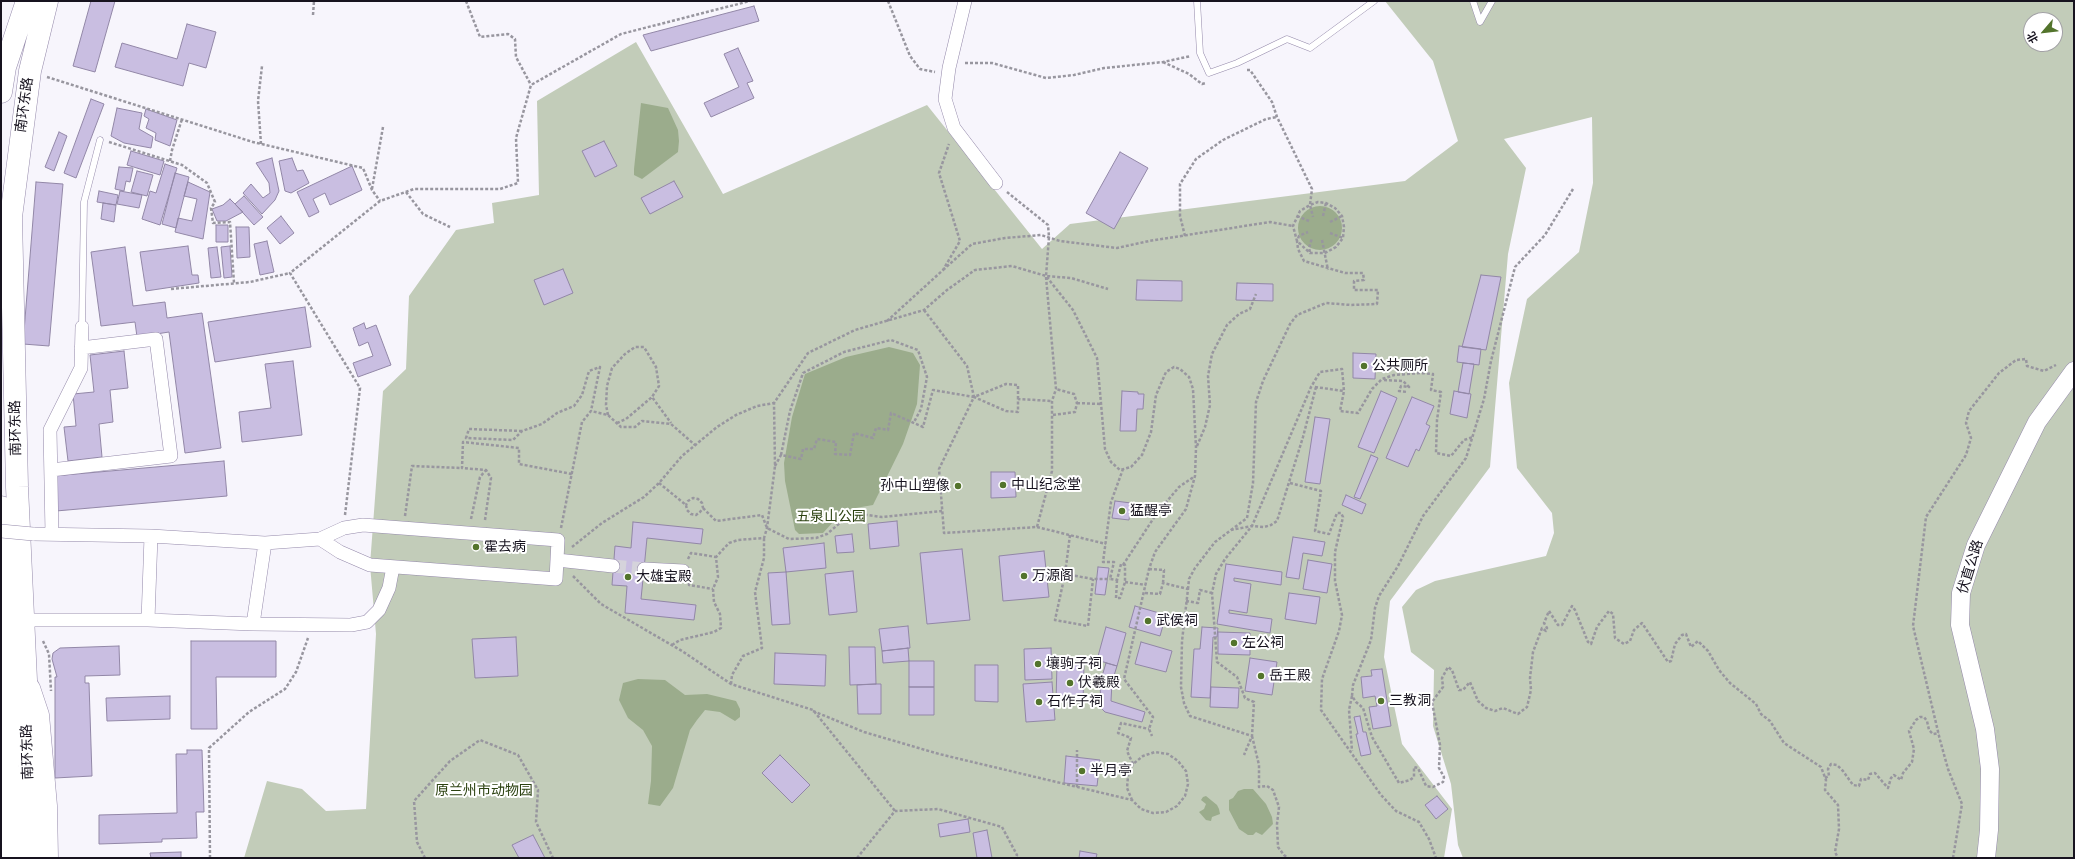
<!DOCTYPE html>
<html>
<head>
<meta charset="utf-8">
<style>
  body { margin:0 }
  #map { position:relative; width:2075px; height:859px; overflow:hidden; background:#f7f5fc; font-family:"DejaVu Sans","Noto Sans SC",sans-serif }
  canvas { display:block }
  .frame { position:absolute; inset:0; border:2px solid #17131f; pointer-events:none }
  .north { position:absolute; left:2023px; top:12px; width:40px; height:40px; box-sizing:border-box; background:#fff; border:1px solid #a2a1a5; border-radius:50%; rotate:242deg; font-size:11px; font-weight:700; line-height:16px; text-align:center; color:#17131f }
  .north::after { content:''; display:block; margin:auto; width:14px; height:18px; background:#53742c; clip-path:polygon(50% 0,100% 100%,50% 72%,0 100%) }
</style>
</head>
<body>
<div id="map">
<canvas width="2075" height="859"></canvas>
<div class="frame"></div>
<div class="north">北</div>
</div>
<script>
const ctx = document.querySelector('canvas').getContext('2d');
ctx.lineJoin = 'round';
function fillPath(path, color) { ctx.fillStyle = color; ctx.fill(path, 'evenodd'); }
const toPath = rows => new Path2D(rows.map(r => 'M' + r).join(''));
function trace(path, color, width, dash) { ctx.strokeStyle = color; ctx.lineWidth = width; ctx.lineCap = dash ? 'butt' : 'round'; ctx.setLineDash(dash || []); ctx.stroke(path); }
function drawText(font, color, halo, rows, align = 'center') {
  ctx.font = font + ' "DejaVu Sans","Noto Sans SC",sans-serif'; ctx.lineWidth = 4; ctx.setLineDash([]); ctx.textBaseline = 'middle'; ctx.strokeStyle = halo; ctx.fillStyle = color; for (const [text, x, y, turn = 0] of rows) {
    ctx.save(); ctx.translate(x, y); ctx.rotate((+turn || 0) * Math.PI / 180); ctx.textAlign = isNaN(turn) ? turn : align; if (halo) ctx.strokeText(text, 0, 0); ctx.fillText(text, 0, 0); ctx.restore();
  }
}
fillPath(toPath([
  [1385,1,2074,1,2074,858,1463,858,1458,845,1451,784,1433,726,1434,670,1411,652,1402,607,1416,590,1435,581,1546,556,1554,533,1552,513,1517,468,1509,383,1527,299,1579,252,1593,183,1592,117,1504,139,1526,168,1508,254,1490,467,1390,601,1384,657,1402,744,1452,809,1444,858,244,858,267,781,302,789,326,811,366,809,376,634,370,565,383,391,406,369,409,296,456,230,494,223,492,203,539,195,537,101,636,42,723,194,927,105,1042,249,1070,224,1405,181,1458,141,1433,61],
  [2031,20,2055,20,2055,44,2031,44]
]), '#c2ccb9');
fillPath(toPath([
  [641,103,668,108,678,130,679,141,678,152,642,179,634,175,634,169],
  '1298 228a22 22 0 1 1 44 0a22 22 0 1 1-44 0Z',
  [889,347,913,353,920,365,917,404,903,444,873,505,844,510,823,533,799,534,795,530,785,481,784,463,792,417,805,374,846,357],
  [638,679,665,680,685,695,707,694,736,701,740,709,740,717,735,721,720,712,705,710,697,720,690,730,673,788,660,806,648,804,651,781,652,746,643,730,628,718,619,700,623,683],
  [1244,789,1253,789,1266,804,1272,817,1273,824,1262,835,1256,832,1253,835,1248,835,1239,829,1229,810,1229,800,1233,798,1238,791],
  [1206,796,1217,805,1219,809,1220,814,1212,817,1211,821,1206,820,1199,812,1204,809,1206,804,1201,800,1203,797]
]), '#9bac8c');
const building = toPath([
  [91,1,115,1,95,72,73,66,91,1],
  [754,6,759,21,651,51,643,35,754,6],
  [187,24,216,32,206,68,189,63,183,86,115,67,122,43,177,59,187,24],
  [738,48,753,81,747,83,754,98,711,117,704,103,739,87,724,54,738,48],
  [91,99,104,104,76,178,64,173,91,99],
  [117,108,142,113,139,129,153,137,151,148,124,143,111,136,117,108],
  [146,109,177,120,170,146,155,140,156,133,146,128,149,119,144,116,146,109],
  [59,132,67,136,54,171,45,167,59,132],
  [604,141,617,166,595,177,582,151,604,141],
  [131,151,164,161,160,175,127,165,131,151],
  [1120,152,1148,168,1114,229,1086,213,1120,152],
  [272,158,279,191,275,200,262,214,243,193,251,184,263,198,270,193,269,183,256,163,272,158],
  [292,158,297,171,303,170,309,183,291,193,285,191,279,161,292,158],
  [165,164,177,168,160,225,142,219,150,191,156,193,165,164],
  [352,166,362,190,330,205,325,193,313,199,319,212,309,217,297,192,352,166],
  [119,167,133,168,130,182,126,181,124,191,115,189,119,167],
  [137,171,153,175,147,196,131,192,137,171],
  [175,173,189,177,176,228,162,224,175,173],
  [674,181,683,197,650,214,641,198,674,181],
  [36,182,63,184,49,346,23,344,36,182],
  [188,182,210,192,203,239,175,232,178,218,192,221,197,199,184,196,188,182],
  [99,191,118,195,116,205,97,202,99,191],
  [120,191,142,195,139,208,117,204,120,191],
  [244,196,263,217,254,225,235,204,244,196],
  [230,199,243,212,226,221,217,221,212,209,223,205,230,199],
  [103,203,116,205,114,222,101,219,103,203],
  [281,216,294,233,280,244,267,228,281,216],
  [216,225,228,225,228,242,216,242,216,225],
  [236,227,249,227,250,257,237,258,236,227],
  [267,241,274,272,260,275,254,244,267,241],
  [188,246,192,275,198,275,199,283,146,291,140,252,188,246],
  [230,246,232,277,224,278,221,247,230,246],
  [125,247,133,306,165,302,167,318,202,313,221,448,185,453,169,332,137,337,135,322,101,326,91,252,125,247],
  [217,247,221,277,211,278,208,248,217,247],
  [563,269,573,293,544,305,534,280,563,269],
  [1481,275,1501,277,1486,350,1462,347,1481,275],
  [1137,280,1182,281,1182,301,1136,300,1137,280],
  [1237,283,1273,284,1273,301,1236,300,1237,283],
  [305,307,311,347,215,362,208,322,305,307],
  [364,323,366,329,376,325,391,365,358,377,353,363,373,356,368,342,359,346,353,328,364,323],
  [1459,346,1481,349,1479,365,1457,362,1459,346],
  [124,351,128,388,110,390,113,422,99,424,102,457,68,461,64,427,76,426,73,394,94,392,90,355,124,351],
  [1353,353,1376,354,1375,379,1353,378,1353,353],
  [293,361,302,435,242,442,239,412,271,408,265,364,293,361],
  [1463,363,1474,364,1469,394,1458,392,1463,363],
  [1122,391,1138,392,1138,394,1144,394,1143,409,1137,409,1136,431,1120,431,1122,391],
  [1381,391,1397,398,1374,453,1358,447,1381,391],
  [1454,391,1471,394,1467,418,1450,414,1454,391],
  [1412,397,1434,406,1426,424,1430,426,1419,451,1416,449,1408,467,1386,458,1412,397],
  [1315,417,1330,419,1320,484,1305,482,1315,417],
  [1371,455,1378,458,1360,499,1354,497,1371,455],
  [224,461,227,496,56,511,53,476,224,461],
  [991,472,1015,472,1016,497,991,498,991,472],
  [1346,495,1366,504,1362,514,1342,505,1346,495],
  [1115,501,1131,503,1129,520,1112,518,1115,501],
  [897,521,899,546,870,549,868,524,897,521],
  [633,522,703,529,701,544,647,538,644,569,641,599,696,605,694,620,625,613,627,586,612,585,615,546,631,548,633,522],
  [852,534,854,552,837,553,835,536,852,534],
  [1293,537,1325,542,1322,556,1303,553,1299,579,1286,577,1293,537],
  [824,543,826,568,786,572,783,548,824,543],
  [962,549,970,620,927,624,920,553,962,549],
  [1044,551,1049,597,1003,601,999,556,1044,551],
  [1308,560,1332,564,1327,593,1303,589,1308,560],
  [1226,564,1282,572,1281,585,1234,578,1234,581,1251,584,1247,613,1229,610,1229,613,1272,619,1270,633,1217,624,1226,564],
  [1098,567,1109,568,1105,595,1095,594,1098,567],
  [853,571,857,612,829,615,825,574,853,571],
  [786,572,790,624,772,625,768,573,786,572],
  [1289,593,1320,597,1316,624,1285,619,1289,593],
  [1135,606,1166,615,1160,636,1129,627,1135,606],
  [908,626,910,648,882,651,879,629,908,626],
  [1106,627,1126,633,1117,666,1097,660,1106,627],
  [1202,627,1218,628,1217,637,1213,637,1210,698,1191,697,1194,649,1200,649,1202,627],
  [1218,632,1250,633,1250,655,1218,654,1218,632],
  [516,637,518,676,475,678,472,639,516,637],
  [191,641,276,641,276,677,216,677,217,729,191,729,191,641],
  [1141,642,1172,651,1166,672,1135,664,1141,642],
  [119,646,120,675,85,676,85,683,89,683,92,776,55,778,55,677,57,677,52,659,53,653,60,648,119,646],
  [849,647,875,647,876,684,850,685,849,647],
  [908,648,909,661,883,663,882,651,908,648],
  [1051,648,1052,679,1025,680,1024,649,1051,648],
  [775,653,826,655,825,686,774,684,775,653],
  [1250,658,1277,662,1272,695,1245,691,1250,658],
  [909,661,934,661,934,687,909,687,909,661],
  [1057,663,1084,664,1083,703,1056,702,1057,663],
  [1106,663,1117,666,1112,682,1111,701,1145,712,1142,722,1105,712,1101,708,1100,683,1106,663],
  [975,665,998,665,998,702,975,701,975,665],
  [1382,669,1391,726,1373,729,1369,707,1377,706,1375,696,1363,698,1361,677,1372,676,1371,670,1382,669],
  [1052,682,1055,720,1026,722,1023,684,1052,682],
  [876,684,881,684,881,714,858,714,857,685,876,684],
  [909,687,934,687,934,715,909,715,909,687],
  [1211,687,1239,688,1238,708,1210,707,1211,687],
  [170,696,170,719,107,721,106,698,170,696],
  [1360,716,1363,732,1366,732,1371,754,1361,756,1356,734,1358,734,1354,717,1360,716],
  [187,750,202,750,204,812,196,812,197,838,162,839,162,842,99,844,99,815,177,813,176,754,187,754,187,750],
  [780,755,810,785,792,803,762,773,780,755],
  [1066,756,1100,760,1097,786,1064,783,1066,756],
  [1437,796,1448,809,1436,819,1425,805,1437,796],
  [968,819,970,832,940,837,938,824,968,819],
  [987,830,992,858,977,858,973,833,987,830],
  [533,835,545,858,519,858,512,845,533,835],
  [1080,851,1097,854,1096,858,1079,858,1080,851],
  [181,852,181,858,151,858,150,853,181,852]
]);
fillPath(building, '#c9bee1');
trace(building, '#9287a7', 1);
trace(toPath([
  [613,566,644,569]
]), '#d5d3db', 13, [13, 6]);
const lane = toPath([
  [1197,1,1200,53,1209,73,1237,63,1287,39,1310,48,1374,1],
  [1473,1,1480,22,1492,1],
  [82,327,84,202,100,140]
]);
const street = toPath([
  [965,1,949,68,945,99,954,128,996,183],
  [51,470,171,456,156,339,81,348],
  [363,525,558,540,556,579,370,565,340,552,320,539,344,528,363,525],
  [33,534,151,536,265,543,320,539],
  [52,534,50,430,81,368,82,327],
  [557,560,613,566],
  [644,569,683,571],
  [24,620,148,620,253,624,265,543],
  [148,620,151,536],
  [253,624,351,625,367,622,379,610,389,588,393,567]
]);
const secondary = toPath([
  [1986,858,1989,830,1990,769,1985,729,1960,625,1961,593,1976,545,2037,422,2074,371]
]);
const primary = toPath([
  [30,688,39,715,47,806,48,858]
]);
const highway = toPath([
  [1,92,5,67,27,1],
  [1,507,7,684,9,858],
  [27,858,30,766,17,487,11,217,30,71,47,1]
]);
trace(lane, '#9489aa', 7);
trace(street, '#9489aa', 14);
trace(secondary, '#9489aa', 19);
trace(primary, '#9489aa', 21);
trace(highway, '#9489aa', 23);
trace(toPath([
  [466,1,480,37,508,34,515,39,516,57,531,85],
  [888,1,910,56,920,69,935,72],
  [313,15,314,1],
  [1163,62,1189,74,1202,84,1206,83],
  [965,63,992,63,1046,78,1074,75,1104,68,1163,62,1191,56],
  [1247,70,1250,70,1272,102,1277,117,1312,189,1310,205,1300,211,1293,226,1297,241,1310,253,1325,253,1336,247,1343,238,1344,227,1342,216,1335,208,1326,203,1318,202,1310,205,1313,217],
  [47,77,253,142,363,168,372,190,380,201],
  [109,142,182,165,207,183,215,202,211,208,213,223,230,222,234,283],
  [261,144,258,101,262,66],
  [170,161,172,150,182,119],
  [372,189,383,127],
  [1573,189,1545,235,1515,267,1491,361,1484,399,1466,458,1423,516,1398,566,1379,596,1375,608,1371,640,1353,685,1352,696,1356,702,1363,708,1372,737,1399,783,1410,780,1414,777,1414,767,1418,768,1426,786,1433,787,1443,782,1444,777,1439,768,1440,745,1432,702,1443,687,1442,678,1448,667,1452,670,1459,690,1463,690,1470,682,1478,701,1486,708,1495,711,1503,708,1518,714,1527,707,1531,690,1530,678,1533,652,1542,628,1546,631,1547,628,1544,623,1549,611,1558,625,1562,625,1572,606,1575,610,1588,642,1591,644,1597,627,1609,611,1613,614,1615,638,1624,644,1630,641,1634,630,1642,623,1668,662,1671,661,1675,644,1682,635,1686,634,1691,647,1698,641,1708,651,1719,670,1730,683,1756,704,1761,714,1770,721,1784,743,1821,767,1826,780,1825,790,1838,805,1839,829,1835,852,1838,858],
  [406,192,423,214,450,227],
  [1007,192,1048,225,1049,237,1046,276,1071,278,1108,289],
  [1297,216,1309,221],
  [1323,216,1326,203],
  [1330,222,1342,216],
  [1330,233,1343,238],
  [1185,236,1180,216,1180,184,1196,159,1223,140,1266,119,1277,117],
  [1322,240,1328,270],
  [1310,252,1309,248,1312,238],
  [943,270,972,244,1005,238,1041,235,1060,241,1117,248,1149,241,1270,222,1293,226],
  [171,289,250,282,290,273],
  [924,310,967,366,974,397,939,469,944,533,1037,527,1052,471,1052,401,1056,389,1046,277],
  [887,321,943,270,960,241,939,173,949,144],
  [1384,380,1403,381,1409,387,1401,386,1399,391,1407,392],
  [1315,387,1344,391],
  [1316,387,1303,437,1277,521,1271,525,1264,527,1252,526,1311,387,1320,372,1342,369,1344,391,1340,411,1358,413,1372,389,1382,379,1394,375,1420,373,1433,374,1431,390,1441,392,1437,420,1436,453,1451,456,1464,440,1473,437],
  [1018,399,1018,385,1006,384,974,397,1006,411,1018,412,1018,399,1052,401],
  [1077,403,1100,404],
  [608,415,606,405,607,386,612,368,625,354,635,347,644,347,656,367,659,386,652,397],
  [1053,415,1075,412,1077,403,1074,394,1056,389],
  [617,423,626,419,652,397,671,423],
  [522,431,469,429,466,438,513,440,522,431,542,424,557,413,574,406,582,395,589,371,600,367,591,411],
  [1197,446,1205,427,1210,405,1208,376,1212,354,1227,325,1239,314,1250,309,1256,294],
  [781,455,790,411,803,373,844,352,891,340,918,350,927,377,921,409,914,422],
  [775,466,781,455,801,459,803,449,814,449,817,439,836,442,835,454,850,455,854,433,873,438,876,428,888,430,891,413,923,427,933,390,974,397],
  [659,483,686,505,687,510,691,514,696,515,700,512,703,508,702,503,698,499,693,498,688,501,686,505],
  [1290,483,1321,491,1315,531,1329,534,1337,513,1341,513,1343,517,1335,552,1335,581,1342,615,1339,631,1322,679,1321,710,1381,795,1396,811,1419,822,1429,839,1436,858],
  [703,508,716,521,762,515,767,528,789,539,816,538,827,534,841,522,867,515,882,517,942,511],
  [345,515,360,388,290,273,380,201,414,189,500,189,518,183,516,138,531,85,621,34,750,1],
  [405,516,412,466,462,468],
  [471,519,480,477,486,470],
  [485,520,491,478,486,470,462,468,463,442,519,448,519,464,572,474],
  [1037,527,1106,544],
  [561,528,582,422,591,411,608,415,621,427,635,427,642,421,671,424,695,445],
  [1231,530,1247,518,1253,483,1256,402,1263,381,1290,324,1297,315,1326,303,1351,305,1377,304,1378,290,1354,290,1354,281,1364,280,1363,273,1345,273,1304,261,1298,249,1297,241,1299,236,1308,232],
  [1070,535,1065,574,1055,620,1088,626,1093,579],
  [572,547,602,523,644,497,659,483,682,456,717,427,736,415,757,406,774,403],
  [688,559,691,553,716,557],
  [1123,565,1157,513,1179,487,1195,476],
  [1149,569,1164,570,1163,583],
  [1065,574,1093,579,1110,579],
  [573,576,601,604,682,651,731,684,813,710,895,811],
  [1117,580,1116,598,1120,598,1125,582,1125,565,1121,564,1117,580,1110,579,1114,562,1103,562,1111,502,1123,469],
  [1125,582,1146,585],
  [689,583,689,585,713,589],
  [1188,589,1189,579,1195,568,1215,542,1231,530,1252,526,1225,559,1216,574,1212,593,1217,662,1237,677,1245,698,1254,702,1252,736,1244,755],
  [1145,593,1160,594,1163,583,1188,589,1182,641,1181,687,1184,703,1190,716,1252,736],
  [1186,601,1198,603,1200,590,1212,593],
  [43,641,49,654,51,691],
  [672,645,680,640,714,632,721,628,720,614,714,602,713,589,718,577,716,557,729,543,738,540,764,538,767,528,775,466,774,403,808,353,855,330,924,310,947,290,975,270,1012,266,1046,276,1073,310,1097,358,1105,449,1111,462,1120,470,1131,467,1142,455,1151,432,1156,395,1166,372,1174,367,1180,369,1189,377,1193,389,1196,448,1195,476,1186,509,1155,552,1149,569,1124,679,1153,717,1149,729,1152,736],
  [731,684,732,675,743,656,762,648,755,592,764,558,764,538],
  [1352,696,1349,710,1352,751],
  [813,711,864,732,939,754,1132,800,1141,809,1153,813,1166,812,1177,806,1185,796,1188,784,1186,771,1178,761,1168,754,1155,752,1143,756,1133,764,1128,776,1127,788,1132,800],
  [1252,736,1259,765,1259,787,1267,786,1273,790,1279,807,1277,824,1278,847,1284,855,1288,858],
  [1133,764,1127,751,1131,738,1118,733,1121,723,1149,729],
  [1825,778,1829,776,1828,769,1831,764,1837,765,1843,771,1853,785,1859,786,1861,779,1868,780,1870,774,1875,773,1888,788,1891,778,1894,775,1901,780,1903,773,1912,762,1914,749,1909,731,1916,720,1920,717,1924,717,1927,721,1929,730,1933,734,1939,733],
  [1077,787,1077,750],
  [210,858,209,748,249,712,285,689,296,672,308,638],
  [425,858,417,842,414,801,450,761,480,740,518,755,538,790,536,822,553,858],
  [857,858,895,811,938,809,1002,827,1017,855,1016,858],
  [1953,858,1962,804,1948,769,1940,740,1913,626,1926,517,1966,455,1971,438,1966,423,1969,411,1999,373,2016,360,2026,359,2027,366,2044,371,2056,365]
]), '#98969f', 2.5, [3, 2]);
trace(lane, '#fff', 6);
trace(street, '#fff', 13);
trace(secondary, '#fff', 18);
trace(primary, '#fff', 20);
trace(highway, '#fff', 22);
const streetBridge = toPath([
  [1,531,33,534]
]);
trace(streetBridge, '#9489aa', 14, []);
trace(streetBridge, '#fff', 13);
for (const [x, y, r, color] of [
  [1364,366,4,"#53742c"],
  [1003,485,4,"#53742c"],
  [958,486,4,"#53742c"],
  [1122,511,4,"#53742c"],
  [476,547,4,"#53742c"],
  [1024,576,4,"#53742c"],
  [628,577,4,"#53742c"],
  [1148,621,4,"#53742c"],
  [1234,643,4,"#53742c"],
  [1038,664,4,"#53742c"],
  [1261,676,4,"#53742c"],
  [1070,683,4,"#53742c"],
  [1381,701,4,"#53742c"],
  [1039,702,4,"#53742c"],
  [1082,771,4,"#53742c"]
]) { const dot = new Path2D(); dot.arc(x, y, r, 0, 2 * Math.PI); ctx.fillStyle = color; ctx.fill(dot); trace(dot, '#fff', 1.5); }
drawText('14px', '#17131f', '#fff', [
  ["南环东路",25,105,-82],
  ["南环东路",16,428,-91],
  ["伏直公路",1971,567,-73],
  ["南环东路",28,752,-92]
]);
drawText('14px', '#17131f', '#fff', [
  ["公共厕所",1372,366],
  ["中山纪念堂",1011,485],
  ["孙中山塑像",950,486,"right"],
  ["猛醒亭",1130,511],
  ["霍去病",484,547],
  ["万源阁",1032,576],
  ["大雄宝殿",636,577],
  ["武侯祠",1156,621],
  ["左公祠",1242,643],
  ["壤驹子祠",1046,664],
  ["岳王殿",1269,676],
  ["伏羲殿",1078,683],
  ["三教洞",1389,701],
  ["石作子祠",1047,702],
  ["半月亭",1090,771]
], 'left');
drawText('14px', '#2c4211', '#fff', [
  ["五泉山公园",831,517],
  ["原兰州市动物园",484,791]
]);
</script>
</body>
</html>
